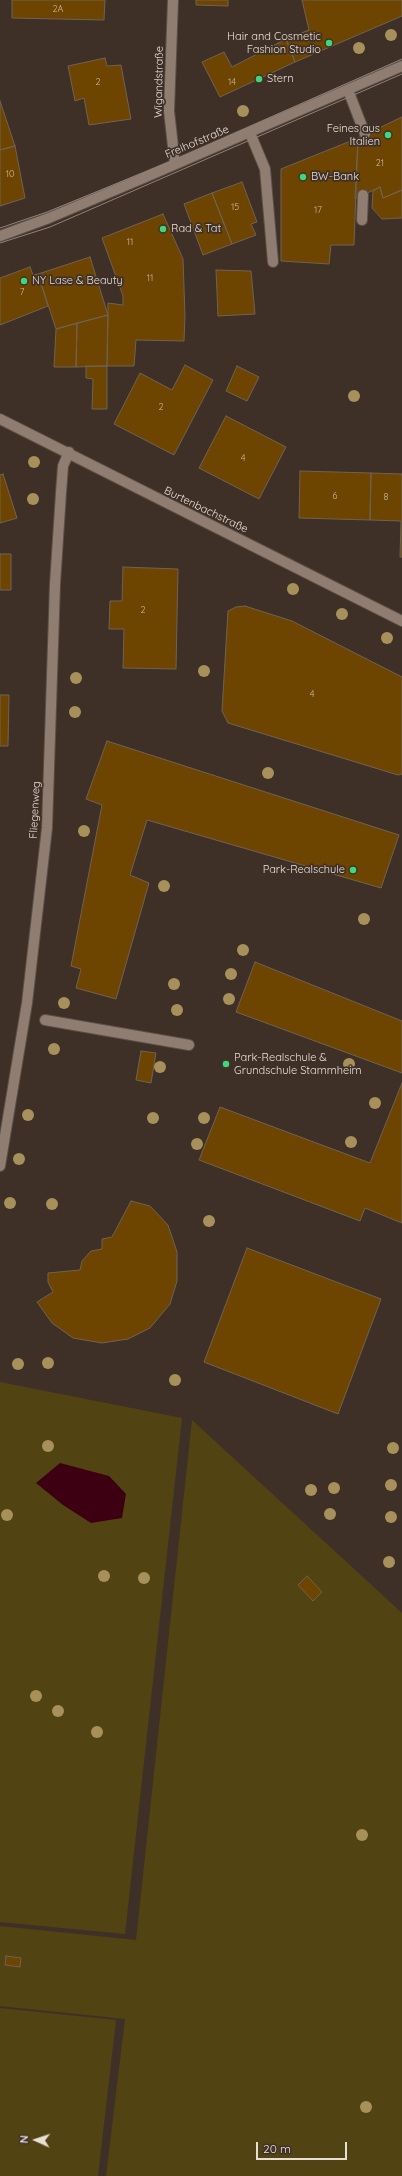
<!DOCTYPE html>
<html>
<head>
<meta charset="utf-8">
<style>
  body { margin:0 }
  #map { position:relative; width:402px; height:2176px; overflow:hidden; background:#3f3027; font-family:Quicksand,sans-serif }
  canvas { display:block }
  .north { position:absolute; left:16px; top:2120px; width:40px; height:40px; -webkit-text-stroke:3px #3f3027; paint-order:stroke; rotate:273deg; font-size:11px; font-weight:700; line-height:16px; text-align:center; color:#e8ded8 }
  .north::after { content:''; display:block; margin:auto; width:14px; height:18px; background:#e8ded8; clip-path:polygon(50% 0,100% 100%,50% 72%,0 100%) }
  .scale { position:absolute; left:256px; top:2142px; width:91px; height:18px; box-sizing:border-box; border:2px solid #e8ded8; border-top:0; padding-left:5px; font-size:12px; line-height:14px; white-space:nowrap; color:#e8ded8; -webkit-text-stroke:3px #3f3027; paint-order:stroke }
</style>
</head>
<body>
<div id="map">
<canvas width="402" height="2176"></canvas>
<div class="north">N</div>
<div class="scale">20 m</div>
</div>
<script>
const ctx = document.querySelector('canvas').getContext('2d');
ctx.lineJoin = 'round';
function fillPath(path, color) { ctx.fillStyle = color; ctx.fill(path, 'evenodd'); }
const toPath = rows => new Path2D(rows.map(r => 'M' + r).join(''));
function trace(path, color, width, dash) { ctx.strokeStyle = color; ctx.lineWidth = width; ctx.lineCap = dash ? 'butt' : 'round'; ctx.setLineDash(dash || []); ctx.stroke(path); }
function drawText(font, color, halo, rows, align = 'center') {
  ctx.font = font + ' Quicksand,sans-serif'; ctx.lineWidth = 3.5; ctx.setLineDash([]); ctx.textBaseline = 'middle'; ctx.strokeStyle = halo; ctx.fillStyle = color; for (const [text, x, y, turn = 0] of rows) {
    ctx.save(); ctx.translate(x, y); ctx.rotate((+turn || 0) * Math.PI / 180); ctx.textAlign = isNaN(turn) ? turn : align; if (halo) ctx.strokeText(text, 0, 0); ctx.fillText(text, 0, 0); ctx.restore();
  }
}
fillPath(toPath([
  [0,1382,182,1418,125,1934,0,1922],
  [192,1420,402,1613,402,2176,106,2176,125,2019,0,2006,0,1926,136,1940],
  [0,2008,116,2020,98,2176,0,2176]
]), '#514312');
fillPath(toPath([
  [60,1463,109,1476,126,1494,122,1518,91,1523,63,1505,36,1483]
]), '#3d0012');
const building = toPath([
  [12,0,105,0,104,20,12,18,12,0],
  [196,0,228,0,228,6,196,5,196,0],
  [302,0,402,0,402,16,295,62,286,39,309,30,302,0],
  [286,39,295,62,220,97,202,62,224,52,232,67,286,39],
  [105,58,107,66,121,65,131,119,89,125,84,98,75,101,68,66,105,58],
  [0,101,15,146,0,150,0,101],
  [402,117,402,190,383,198,380,187,355,199,358,138,402,117],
  [358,138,354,245,331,245,329,264,281,261,281,169,358,138],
  [15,146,25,198,0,206,0,150,15,146],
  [242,182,257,222,251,224,256,235,232,244,212,193,242,182],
  [380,187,383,198,402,190,402,218,382,219,372,208,373,191,380,187],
  [212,193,232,244,203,255,184,204,212,193],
  [163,214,183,259,185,316,184,341,136,340,134,366,107,366,108,303,123,305,123,296,102,238,163,214],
  [90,257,108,315,56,329,38,274,90,257],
  [30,267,33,275,38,274,48,306,0,325,0,278,30,267],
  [216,270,251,271,255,314,218,316,216,270],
  [108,315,107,366,76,367,77,323,108,315],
  [77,323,76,367,54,367,56,329,77,323],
  [185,365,213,380,174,455,114,424,140,373,172,390,185,365],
  [86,366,107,366,107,409,92,409,93,379,86,378,86,366],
  [237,366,259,377,247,401,226,391,237,366],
  [226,416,286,447,259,499,199,468,226,416],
  [300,471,371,473,370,520,299,518,300,471],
  [371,473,402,474,402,557,400,557,401,521,370,520,371,473],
  [3,474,17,518,0,523,0,475,3,474],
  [0,554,11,554,11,590,0,590,0,554],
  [123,567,178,569,176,669,123,668,124,629,109,629,110,601,122,601,123,567],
  [245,606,292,621,402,677,402,774,398,775,228,723,222,711,228,611,236,607,245,606],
  [0,695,9,695,8,746,0,746,0,695],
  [107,741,399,835,381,888,147,820,130,875,149,883,116,999,76,988,81,969,71,966,102,805,86,799,107,741],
  [255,962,402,1021,402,1073,236,1012,255,962],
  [141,1051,156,1053,151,1083,136,1080,141,1051],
  [402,1083,402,1223,365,1208,360,1221,199,1160,220,1107,370,1163,402,1083],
  [131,1201,150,1206,168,1225,177,1252,177,1281,170,1304,150,1328,128,1339,102,1343,73,1338,52,1323,37,1302,53,1292,48,1282,48,1273,80,1270,82,1261,91,1251,102,1249,102,1239,112,1237,131,1201],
  [247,1248,381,1299,338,1414,204,1362,247,1248],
  [307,1576,322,1592,313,1601,298,1585,307,1576],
  [6,1956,21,1958,20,1967,5,1965,6,1956]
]);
fillPath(building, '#6e4500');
trace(building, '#6f6254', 1);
const service = toPath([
  [348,90,365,134],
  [250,133,265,169,273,262],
  [362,220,363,195],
  [45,1020,189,1045]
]);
const minor = toPath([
  [173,0,169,111,175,164],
  [0,419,402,621],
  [0,1166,27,1003,47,828,55,584,61,493,63,466,69,452]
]);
const tertiary = toPath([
  [0,236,49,218,146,177,402,66]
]);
trace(service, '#5c4f47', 12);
trace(minor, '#5c4f47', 12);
trace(tertiary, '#5c4f47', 12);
trace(service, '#8f7d72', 10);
trace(minor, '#8f7d72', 10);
trace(tertiary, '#8f7d72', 10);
trace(toPath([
  [0,228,47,212,174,160,402,59],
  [0,243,50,227,402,74]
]), '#90837c', 1);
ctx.fillStyle = '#a7905a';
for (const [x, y] of [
  [391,35],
  [359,48],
  [243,111],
  [354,396],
  [34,462],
  [33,499],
  [293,589],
  [342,614],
  [387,638],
  [204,671],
  [76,678],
  [75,712],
  [268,773],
  [84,831],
  [164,886],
  [364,919],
  [243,950],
  [231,974],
  [174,984],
  [229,999],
  [64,1003],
  [177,1010],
  [54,1049],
  [349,1064],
  [160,1067],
  [375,1103],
  [28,1115],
  [153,1118],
  [204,1118],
  [351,1142],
  [197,1144],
  [19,1159],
  [10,1203],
  [52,1204],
  [209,1221],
  [48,1363],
  [18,1364],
  [175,1380],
  [48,1446],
  [393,1448],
  [391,1485],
  [334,1488],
  [311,1490],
  [330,1514],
  [7,1515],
  [391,1517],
  [389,1562],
  [104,1576],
  [144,1578],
  [36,1696],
  [58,1711],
  [97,1732],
  [362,1835],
  [366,2107]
]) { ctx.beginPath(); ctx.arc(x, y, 6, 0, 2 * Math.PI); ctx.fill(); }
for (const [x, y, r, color] of [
  [329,43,4,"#3ed77d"],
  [259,79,4,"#3ed77d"],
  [388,135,4,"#3ed77d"],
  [303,177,4,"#3ed77d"],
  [163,229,4,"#3ed77d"],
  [24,281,4,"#3ed77d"],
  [353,870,4,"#3ed77d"],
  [226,1064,4,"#3ed77d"]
]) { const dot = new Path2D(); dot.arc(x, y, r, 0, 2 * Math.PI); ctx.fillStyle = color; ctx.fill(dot); trace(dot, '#3f3027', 1.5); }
drawText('9px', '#cab8a2', null, [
  ["2A",58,9],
  ["2",98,82],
  ["14",232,82],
  ["21",380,163],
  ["10",10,174],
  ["15",235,207],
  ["17",318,210],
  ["11",130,242],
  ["11",150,278],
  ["7",22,292],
  ["2",161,407],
  ["4",243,458],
  ["6",335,496],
  ["8",386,497],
  ["2",143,610],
  ["4",312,694]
]);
drawText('11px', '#e8ded8', '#3f3027', [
  ["Hair and Cosmetic",321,37,"right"],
  ["Fashion Studio",321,50,"right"],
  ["Stern",267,79],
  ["Feines aus",380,129,"right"],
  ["Italien",380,142,"right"],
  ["BW-Bank",311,177],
  ["Rad & Tat",171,229],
  ["NY Lase & Beauty",32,281],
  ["Park-Realschule",345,870,"right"],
  ["Park-Realschule &",234,1058],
  ["Grundschule Stammheim",234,1071]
], 'left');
drawText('11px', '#e8ded8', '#3f3027', [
  ["Wigandstraße",159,82,-89],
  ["Freihofstraße",197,142,-23],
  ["Burtenbachstraße",206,510,26],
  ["Fliegenweg",35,810,-87]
]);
</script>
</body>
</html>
